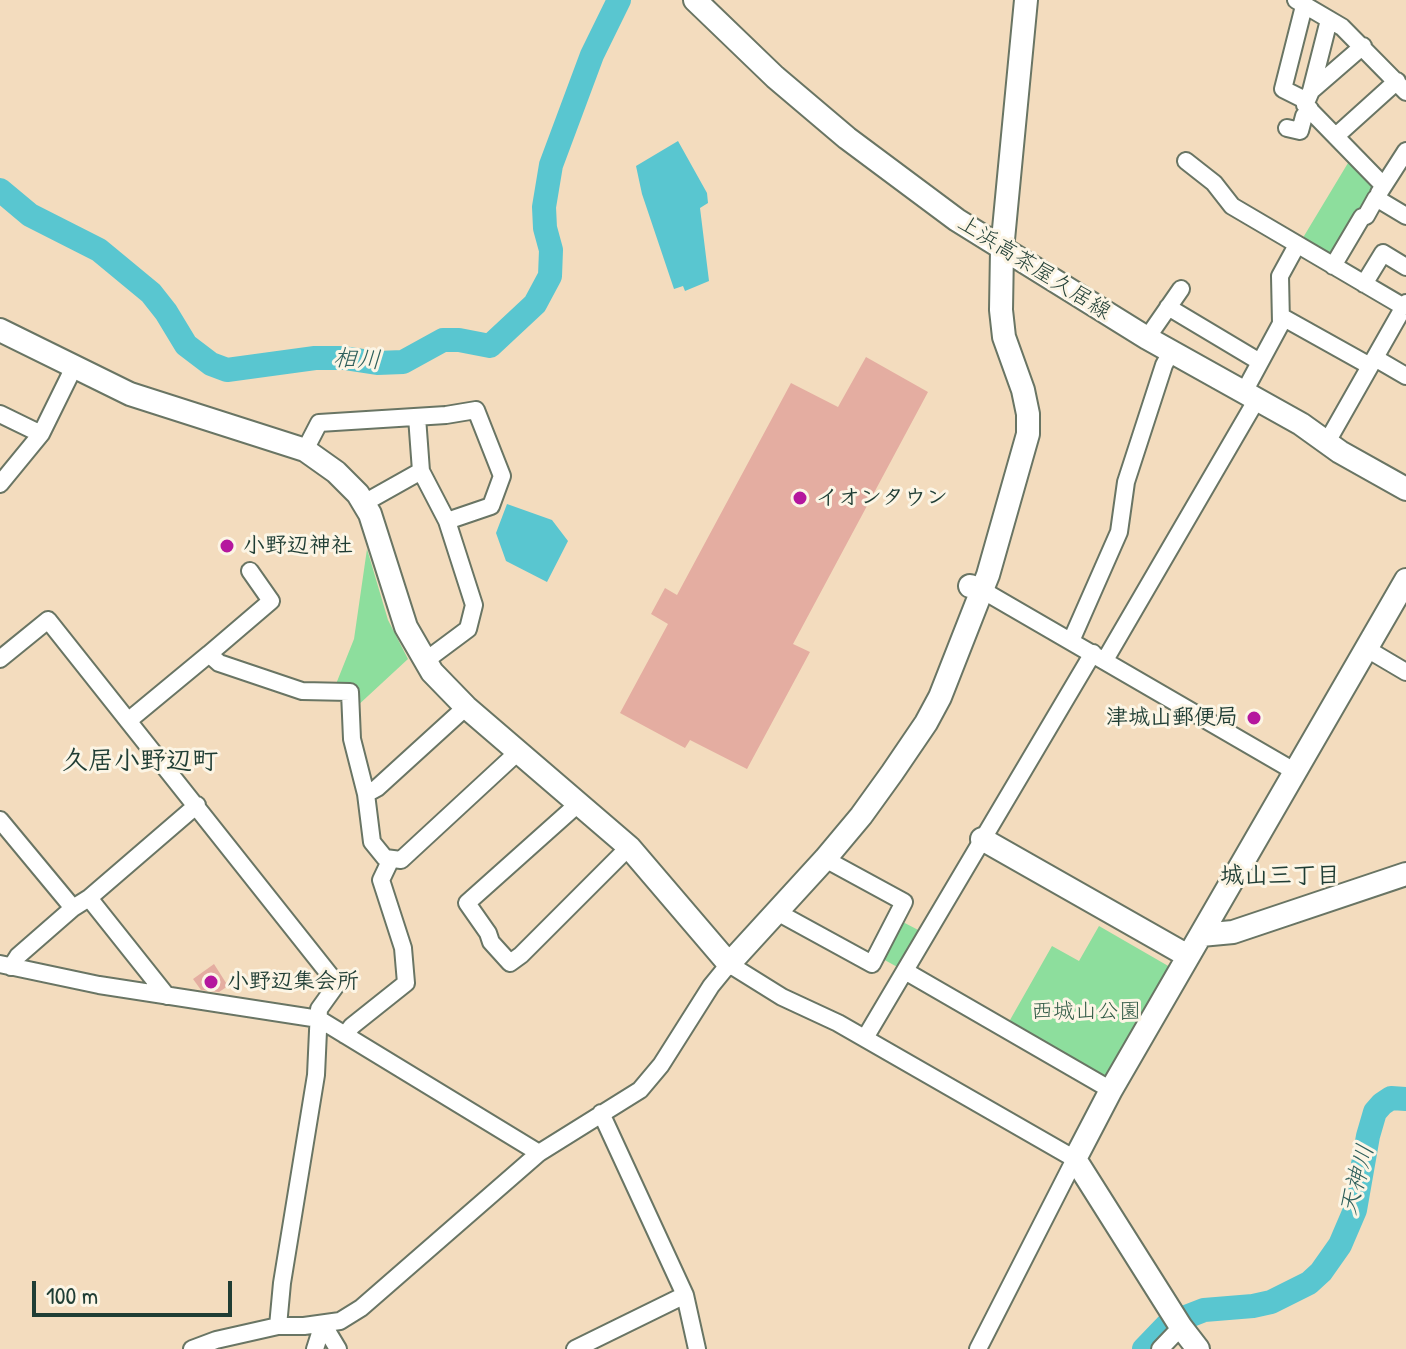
<!DOCTYPE html>
<html>
<head>
<meta charset="utf-8">
<style>
  body { margin:0 }
  #map { position:relative; width:1406px; height:1349px; overflow:hidden; background:#f3dcbe; font-family:"Patrick Hand",sans-serif }
  canvas { display:block }
  .scale { position:absolute; left:32px; top:1281px; width:200px; height:36px; box-sizing:border-box; border:4px solid #1f3d34; border-top:0; padding-left:10px; font-size:24px; line-height:28px; white-space:nowrap; color:#1f3d34; -webkit-text-stroke:6px #fcf5e5; paint-order:stroke }
</style>
</head>
<body>
<div id="map">
<canvas width="1406" height="1349"></canvas>
<div class="scale">100 m</div>
</div>
<script>
const ctx = document.querySelector('canvas').getContext('2d');
ctx.lineJoin = 'round';
function fillPath(path, color) { ctx.fillStyle = color; ctx.fill(path, 'evenodd'); }
const toPath = rows => new Path2D(rows.map(r => 'M' + r).join(''));
function trace(path, color, width, dash) { ctx.strokeStyle = color; ctx.lineWidth = width; ctx.lineCap = dash ? 'butt' : 'round'; ctx.setLineDash(dash || []); ctx.stroke(path); }
function drawText(font, color, halo, rows, align = 'center') {
  ctx.font = font + ' "Patrick Hand","Klee One",sans-serif'; ctx.lineWidth = 6; ctx.setLineDash([]); ctx.textBaseline = 'middle'; ctx.strokeStyle = halo; ctx.fillStyle = color; for (const [text, x, y, turn = 0] of rows) {
    ctx.save(); ctx.translate(x, y); ctx.rotate((+turn || 0) * Math.PI / 180); ctx.textAlign = isNaN(turn) ? turn : align; if (halo) ctx.strokeText(text, 0, 0); ctx.fillText(text, 0, 0); ctx.restore();
  }
}
fillPath(toPath([
  [1351,158,1375,188,1329,257,1301,241],
  [367,549,388,620,408,659,355,708,336,684,354,639],
  [901,921,922,932,901,969,881,958],
  [1099,926,1170,967,1108,1078,1103,1080,1012,1028,1010,1020,1052,946,1079,961]
]), '#8dde9d');
fillPath(toPath([
  [678,141,707,193,708,203,700,208,709,281,685,291,683,286,674,289,642,194,636,166],
  [507,504,552,520,568,541,547,582,506,561,496,533]
]), '#59c6d0');
trace(toPath([
  [0,190,30,215,99,250,151,293,166,312,186,345,211,364,227,370,315,358,344,358,377,363,403,362,443,340,459,340,490,346,535,304,550,276,551,250,545,228,544,207,551,165,592,55,619,0],
  [1144,1349,1168,1324,1204,1310,1253,1306,1271,1302,1309,1283,1321,1272,1340,1245,1355,1210,1368,1136,1375,1112,1382,1104,1391,1098,1406,1099]
]), '#59c6d0', 24);
fillPath(toPath([
  [866,357,928,392,793,644,810,652,747,769,690,740,685,748,620,713,668,624,651,614,665,588,677,595,791,383,838,407],
  [214,964,228,986,219,992,201,990,193,979]
]), '#e4ada1');
const street = toPath([
  [1296,0,1342,27,1406,92],
  [1304,6,1283,89,1307,101],
  [1363,46,1311,91,1305,105,1383,185],
  [1311,91,1329,20],
  [1287,128,1300,131,1304,116,1310,109],
  [1336,136,1397,81],
  [1186,161,1214,183,1232,206,1404,307],
  [1379,193,1406,151],
  [1333,266,1362,217,1366,216,1376,198,1406,216],
  [1364,284,1383,253,1406,267],
  [1168,307,1260,362],
  [1281,323,1280,276,1297,245],
  [1147,338,1181,289],
  [1375,358,1406,376],
  [1244,392,1284,318,1370,366],
  [0,414,41,434],
  [417,417,421,471,447,521],
  [1327,442,1406,303],
  [305,450,319,423,446,415,476,410,502,476,491,506,447,521,474,605,468,629,425,661],
  [0,484,41,434,74,367],
  [364,503,421,471],
  [982,590,1294,771],
  [1071,641,1119,532,1126,482,1164,365,1171,352],
  [1367,649,1406,672],
  [209,654,271,601,250,571],
  [0,659,48,620,337,984,319,1009,316,1075,282,1283,278,1326],
  [1105,660,1257,399],
  [466,707,377,788,366,794,372,842,385,858,401,860,519,751],
  [128,721,209,654,219,663,302,691,350,692,352,739,366,794],
  [579,803,467,903,488,933,491,942,510,963,521,955,629,847],
  [0,820,73,908],
  [89,898,167,996],
  [777,912,872,964,904,902,825,859],
  [0,964,99,985,319,1019,539,1153],
  [11,967,18,956,73,908,89,898,197,805],
  [905,971,1111,1090],
  [345,1035,352,1026,406,983,403,948,381,880,391,859],
  [865,1038,1093,653],
  [685,1295,697,1349],
  [323,1324,338,1349],
  [192,1349,216,1340,278,1326,304,1326,340,1321,361,1308,539,1153,640,1090,661,1065,711,986,729,964,782,997,838,1023,1075,1159,978,1349],
  [315,1349,323,1324],
  [575,1349,685,1295,601,1113],
  [1160,1349,1181,1327]
]);
const secondary = toPath([
  [695,0,775,77,847,138,957,220,1147,338,1301,424,1340,452,1406,489],
  [0,330,130,394,305,450,336,472,358,494,370,514,406,627,432,672,466,707,629,847,729,964,825,859,861,816,892,773,926,723,940,697,982,590],
  [970,586,982,590,988,575,1028,434,1028,414,1023,390,1004,337,1001,310,1002,250,1026,0],
  [982,839,1188,956],
  [1201,935,1233,932,1406,874],
  [1198,1349,1181,1327,1075,1159,1111,1090,1406,580]
]);
trace(street, '#697564', 20);
trace(secondary, '#697564', 26);
trace(street, '#fff', 16);
trace(secondary, '#fff', 22);
for (const [x, y, r, color] of [
  [800,498,8,"#b5179e"],
  [227,546,8,"#b5179e"],
  [1254,718,8,"#b5179e"],
  [211,982,8,"#b5179e"]
]) { const dot = new Path2D(); dot.arc(x, y, r, 0, 2 * Math.PI); ctx.fillStyle = color; ctx.fill(dot); trace(dot, '#fcf5e5', 3); }
drawText('22px', '#1f3d34', '#fcf5e5', [
  ["上浜高茶屋久居線",1034,268,32]
]);
drawText('bold 22px', '#1f3d34', '#fcf5e5', [
  ["イオンタウン",816,498],
  ["小野辺神社",243,546],
  ["津城山郵便局",1238,718,"right"],
  ["小野辺集会所",227,982]
], 'left');
drawText('22px', '#355d49', '#fcf5e5', [
  ["西城山公園",1086,1012]
]);
drawText('italic 24px', '#2e5f5b', '#fcf5e5', [
  ["相川",357,360,3],
  ["天神川",1358,1180,-75]
]);
drawText('bold 24px', '#1f3d34', '#fcf5e5', [
  ["城山三丁目",1280,877]
]);
drawText('bold 26px', '#1f3d34', '#fcf5e5', [
  ["久居小野辺町",140,762]
]);
</script>
</body>
</html>
